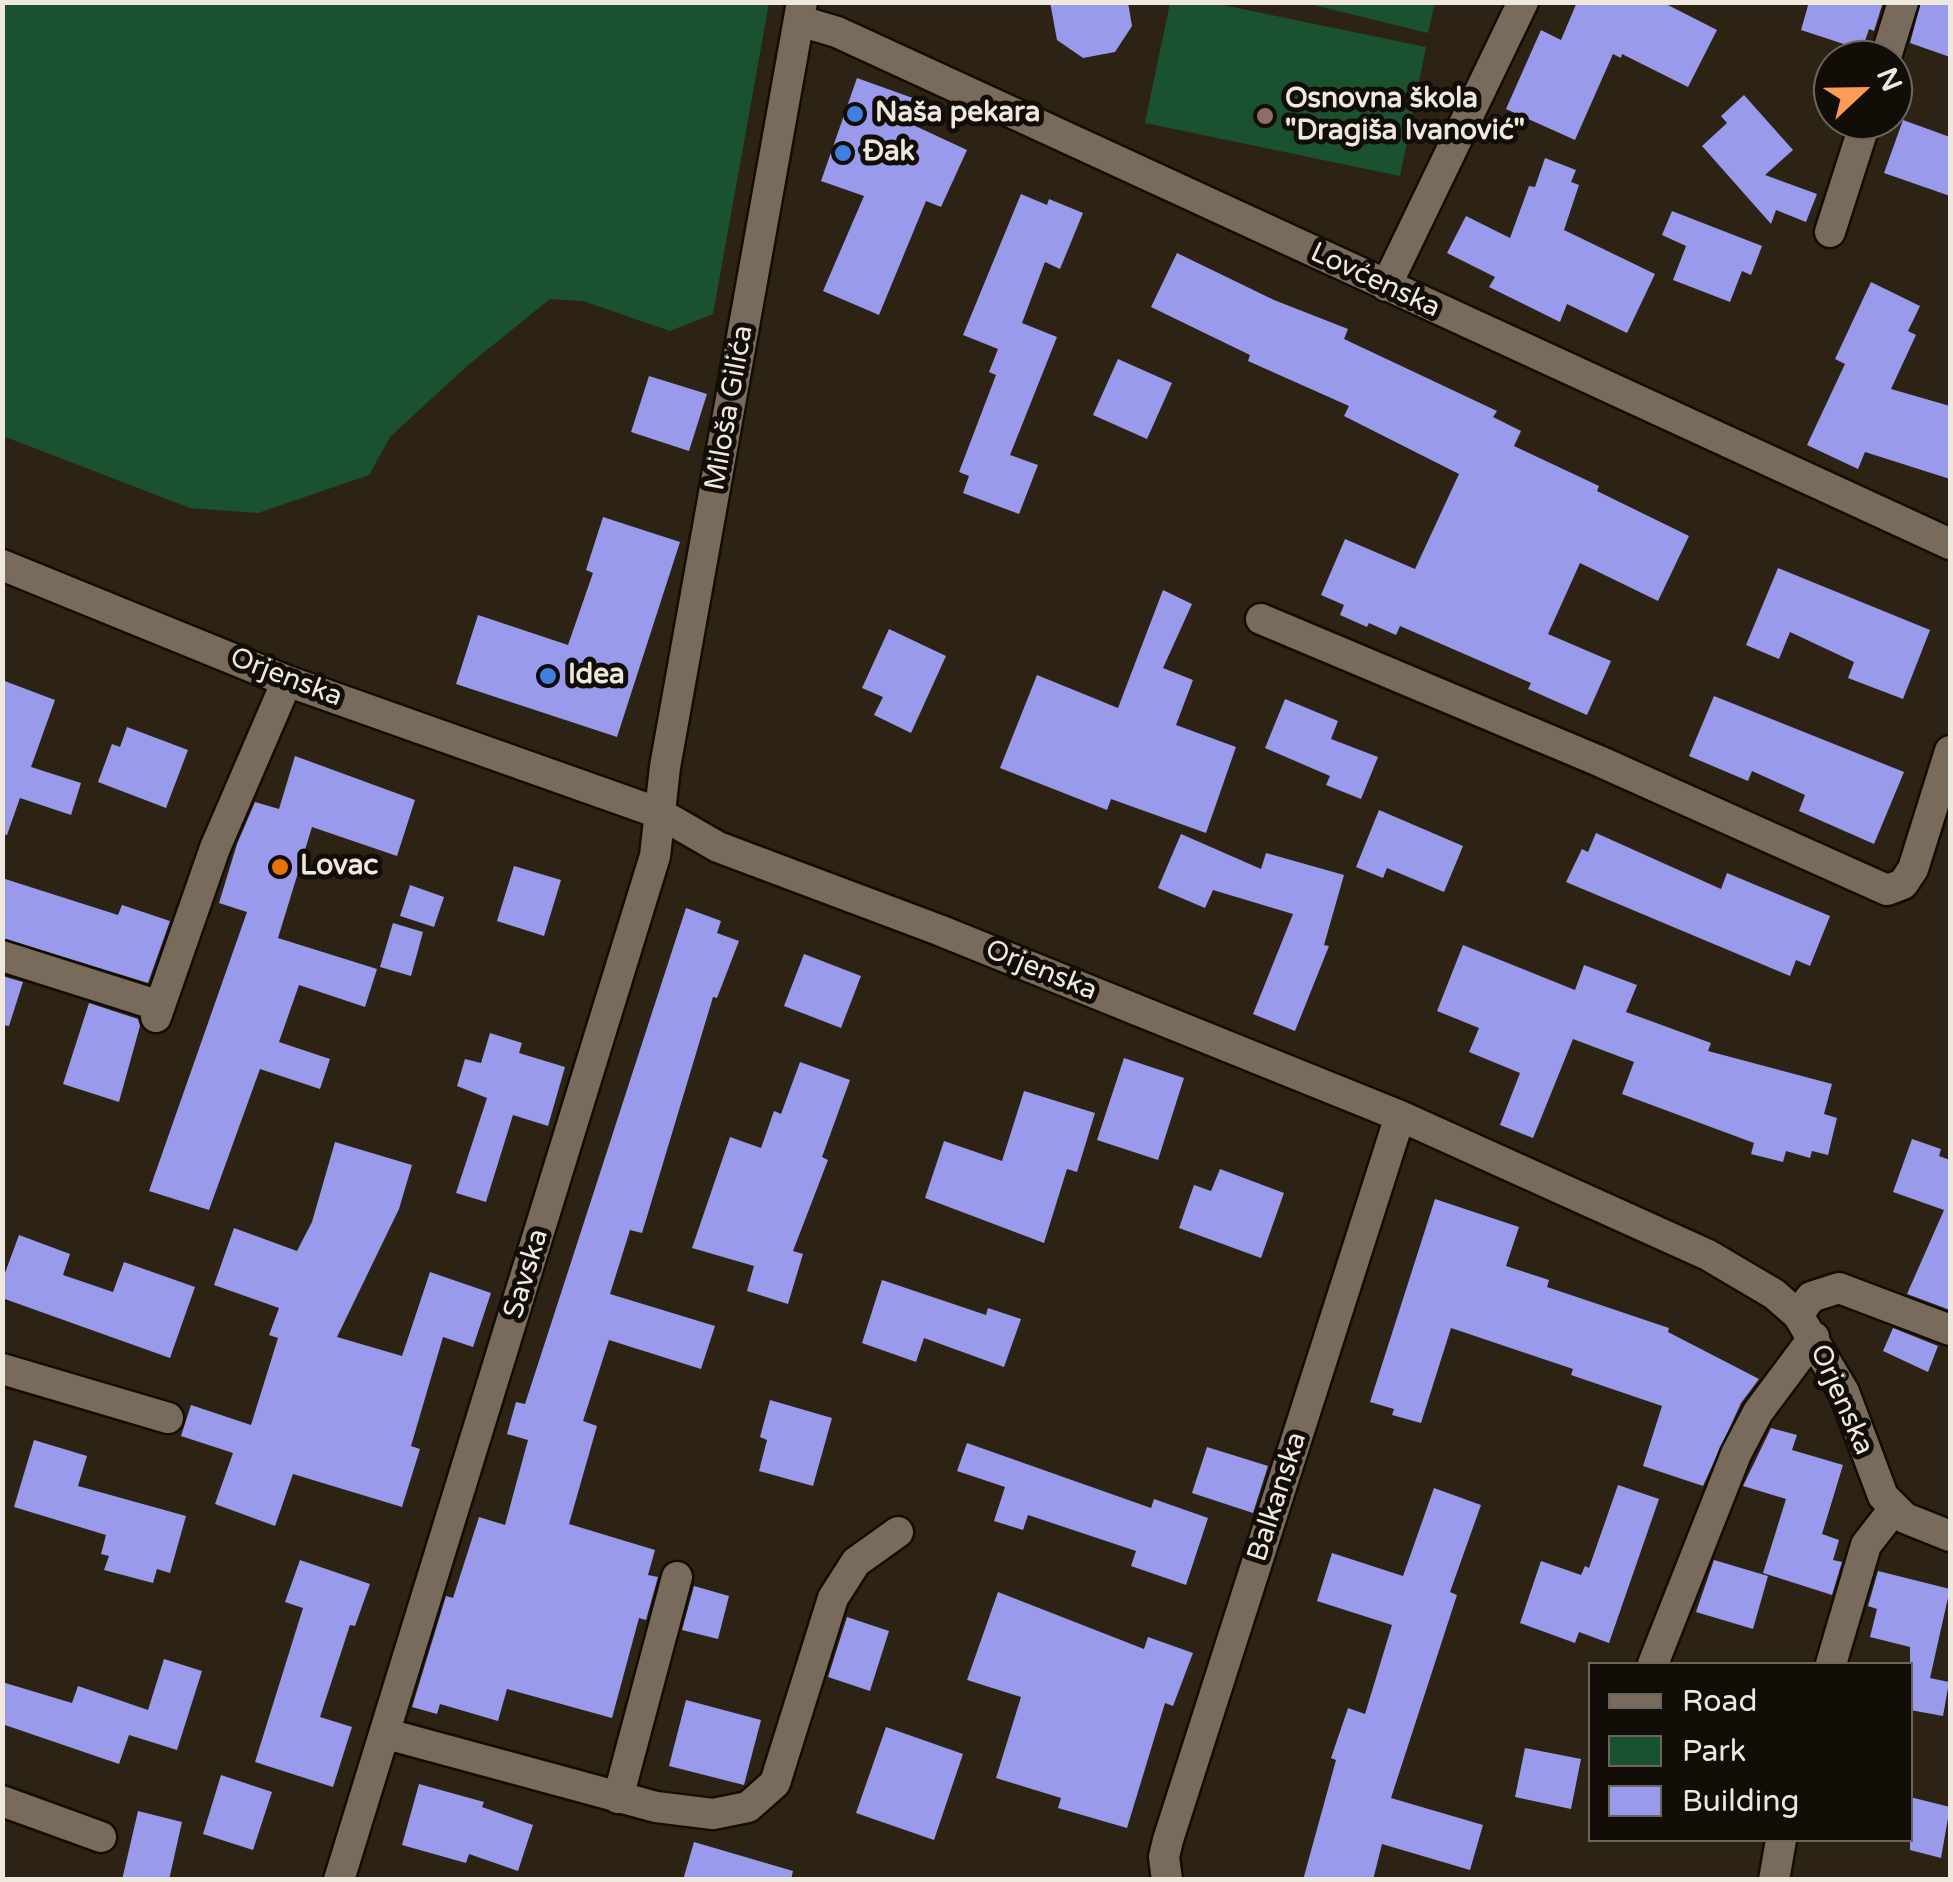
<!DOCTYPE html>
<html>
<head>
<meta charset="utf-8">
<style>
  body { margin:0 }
  #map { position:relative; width:1953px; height:1882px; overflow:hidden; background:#2d2315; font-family:"Varela Round",sans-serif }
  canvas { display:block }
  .frame { position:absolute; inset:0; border:5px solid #efe8df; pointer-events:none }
  .legend { position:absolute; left:1588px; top:1662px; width:325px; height:180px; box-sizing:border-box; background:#120d07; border:2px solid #6a655d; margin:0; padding:12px 18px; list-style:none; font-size:30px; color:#efe8df }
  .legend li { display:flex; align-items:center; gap:20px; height:50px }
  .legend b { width:50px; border:2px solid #6a655d }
  .north { position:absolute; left:1813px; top:40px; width:100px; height:100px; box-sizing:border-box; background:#120d07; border:2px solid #6a655d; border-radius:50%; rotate:68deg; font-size:28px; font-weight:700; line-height:40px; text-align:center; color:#efe8df }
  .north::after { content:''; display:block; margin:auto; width:35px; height:45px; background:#ff9b59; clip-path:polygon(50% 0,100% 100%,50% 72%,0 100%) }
</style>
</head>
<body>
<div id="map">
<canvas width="1953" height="1882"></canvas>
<div class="frame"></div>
<ul class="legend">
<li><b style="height:12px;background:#786b5c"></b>Road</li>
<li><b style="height:28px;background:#1a5230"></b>Park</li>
<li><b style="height:28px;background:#999aec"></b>Building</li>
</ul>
<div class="north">N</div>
</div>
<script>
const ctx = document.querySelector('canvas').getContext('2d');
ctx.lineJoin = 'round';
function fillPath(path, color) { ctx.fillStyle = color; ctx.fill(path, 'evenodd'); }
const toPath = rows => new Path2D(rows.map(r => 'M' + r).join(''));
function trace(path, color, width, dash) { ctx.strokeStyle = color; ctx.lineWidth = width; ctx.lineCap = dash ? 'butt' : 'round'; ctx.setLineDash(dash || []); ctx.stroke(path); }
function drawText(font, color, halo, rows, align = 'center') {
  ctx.font = font + ' "Varela Round",sans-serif'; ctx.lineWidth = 10; ctx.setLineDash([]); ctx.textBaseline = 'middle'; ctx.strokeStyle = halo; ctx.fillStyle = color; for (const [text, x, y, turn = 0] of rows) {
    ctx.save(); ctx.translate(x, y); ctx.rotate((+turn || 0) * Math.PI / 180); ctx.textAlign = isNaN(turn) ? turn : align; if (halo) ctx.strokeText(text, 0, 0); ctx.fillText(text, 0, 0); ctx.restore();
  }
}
fillPath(toPath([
  [1301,2,1435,2,1435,3,1428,33],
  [2,3,769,3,713,314,670,331,583,301,550,299,467,366,390,437,369,475,258,513,190,508,3,436],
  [1170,3,1213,3,1426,47,1400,176,1145,123]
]), '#1a5230');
fillPath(toPath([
  [1050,2,1128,2,1132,26,1115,52,1083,58,1057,40],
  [1577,2,1662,2,1717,30,1688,87,1622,54,1621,58,1613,54,1575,140,1506,109,1541,30,1561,40],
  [1809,2,1883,2,1874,31,1869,29,1862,50,1801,30],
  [1921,2,1950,2,1950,57,1910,43],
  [857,78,921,101,911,124,967,150,941,207,926,201,879,315,823,291,864,196,821,181],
  [1744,95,1793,150,1765,175,1817,194,1806,222,1776,210,1771,224,1702,146,1727,123,1721,116],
  [1903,120,1950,137,1950,196,1884,173],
  [1545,158,1576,170,1571,182,1579,185,1564,230,1655,274,1627,333,1567,304,1560,322,1489,287,1495,277,1447,253,1466,216,1510,238,1529,186,1535,187],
  [1021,194,1047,205,1049,199,1083,213,1060,269,1045,262,1022,323,1057,337,1010,455,1038,465,1019,514,963,493,969,476,959,472,996,375,989,372,998,349,963,335],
  [1672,211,1762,246,1751,275,1742,271,1730,302,1673,280,1686,246,1662,235],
  [1177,253,1274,300,1348,329,1344,339,1497,411,1493,417,1521,431,1514,446,1599,486,1597,491,1689,536,1658,601,1580,563,1548,634,1611,661,1587,715,1528,689,1531,683,1400,626,1396,635,1369,623,1367,627,1340,615,1344,605,1321,595,1345,539,1415,569,1459,474,1344,416,1349,406,1248,361,1250,355,1151,307],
  [1871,282,1920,306,1908,331,1916,335,1891,389,1950,406,1950,479,1865,452,1858,469,1807,445,1845,364,1835,359],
  [1118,359,1172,383,1147,439,1093,415],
  [649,376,707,394,689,451,631,432],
  [603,517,680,542,617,737,456,684,478,615,568,645,593,573,586,570],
  [1778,568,1930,630,1903,699,1848,678,1854,662,1790,632,1779,659,1746,645],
  [1163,590,1192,604,1163,668,1193,680,1176,725,1236,747,1206,833,1111,799,1107,810,1000,768,1037,675,1118,708],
  [889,629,946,656,911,733,874,715,883,697,862,688],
  [2,680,55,700,31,767,81,783,71,815,20,798,7,835,2,834],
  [1714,696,1904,772,1874,844,1799,811,1805,795,1752,771,1748,781,1689,756],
  [1285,699,1338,721,1331,739,1378,757,1361,799,1326,785,1330,776,1265,748],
  [127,727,188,750,166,808,98,782,112,744,120,747],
  [295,756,415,800,397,856,312,827,278,938,377,969,365,1007,299,985,279,1042,330,1059,320,1089,260,1069,209,1210,149,1191,247,912,219,903,237,844,255,802,279,809],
  [1379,810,1463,846,1444,892,1387,868,1383,878,1356,867],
  [1596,833,1721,889,1727,873,1830,916,1810,966,1796,960,1790,976,1566,882,1582,849,1588,852],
  [1181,834,1261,869,1266,853,1344,875,1324,945,1329,946,1295,1031,1253,1014,1293,914,1213,890,1205,908,1158,888],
  [514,866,561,880,544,936,497,921],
  [2,878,118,915,122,905,170,921,148,983,2,938],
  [410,885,444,897,434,927,400,916],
  [686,908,721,921,717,933,739,941,717,998,713,997,642,1233,630,1230,610,1294,715,1326,701,1369,609,1340,583,1421,597,1426,569,1524,655,1550,648,1575,658,1577,646,1620,639,1618,612,1718,507,1689,498,1721,440,1704,437,1714,412,1707,446,1596,453,1598,479,1517,505,1525,528,1440,507,1434,516,1402,525,1404],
  [393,923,423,932,411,976,380,967],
  [1463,945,1575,990,1584,965,1637,985,1626,1012,1711,1043,1708,1051,1832,1084,1824,1114,1837,1118,1828,1155,1812,1151,1810,1158,1786,1151,1783,1162,1751,1154,1754,1143,1622,1094,1634,1062,1573,1039,1533,1138,1500,1125,1520,1073,1469,1052,1479,1028,1437,1011],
  [804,954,861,976,841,1028,784,1006],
  [2,976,23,982,9,1026,2,1025],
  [89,1003,138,1019,140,1026,119,1102,63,1084],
  [490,1033,522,1043,519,1053,565,1067,548,1126,513,1115,486,1202,456,1193,487,1098,457,1086,465,1059,481,1063],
  [1124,1058,1184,1078,1158,1160,1097,1140],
  [800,1062,850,1080,822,1157,828,1160,793,1251,803,1254,788,1304,747,1291,754,1266,692,1248,730,1137,761,1148,774,1111,781,1114],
  [1024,1091,1095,1113,1077,1172,1067,1169,1044,1243,925,1198,944,1141,1002,1161],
  [1912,1139,1941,1149,1939,1156,1950,1160,1950,1310,1907,1294,1944,1210,1893,1192],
  [335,1142,412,1165,399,1209,337,1337,402,1356,430,1272,491,1293,473,1347,443,1337,411,1446,420,1449,402,1507,293,1474,275,1526,215,1504,233,1453,181,1436,191,1405,251,1425,278,1338,269,1335,279,1308,214,1285,234,1228,297,1251,312,1222],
  [1220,1169,1284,1193,1261,1258,1179,1228,1194,1185,1211,1191],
  [1435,1199,1519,1227,1506,1266,1549,1280,1547,1287,1669,1328,1668,1332,1759,1379,1741,1403,1703,1486,1643,1466,1662,1406,1571,1375,1573,1369,1451,1328,1421,1423,1392,1415,1394,1409,1370,1402],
  [19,1235,70,1254,63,1275,113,1292,124,1262,195,1287,170,1358,2,1298,2,1281],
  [882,1280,986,1315,988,1308,1021,1319,1004,1367,924,1338,916,1362,862,1343],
  [1893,1328,1938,1346,1928,1372,1883,1351],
  [770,1400,832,1418,813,1486,759,1471,767,1440,760,1437],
  [1771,1428,1797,1435,1792,1450,1843,1465,1822,1534,1839,1540,1833,1560,1842,1562,1832,1595,1763,1573,1786,1499,1743,1486],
  [34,1440,87,1456,78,1486,186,1516,170,1573,157,1569,153,1583,104,1570,109,1556,101,1554,106,1535,14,1507],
  [967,1443,1151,1508,1154,1499,1208,1518,1186,1585,1131,1566,1136,1551,1028,1515,1023,1530,994,1521,1005,1487,957,1471],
  [1207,1447,1268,1466,1253,1513,1192,1493],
  [1618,1485,1659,1499,1609,1643,1579,1632,1575,1643,1520,1623,1541,1561,1581,1575,1585,1566,1589,1568],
  [1434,1488,1481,1505,1450,1592,1457,1595,1391,1798,1483,1825,1470,1870,1382,1844,1373,1880,1303,1880,1336,1760,1331,1758,1348,1708,1365,1714,1392,1625,1317,1601,1332,1553,1403,1576],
  [300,1560,370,1584,355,1626,350,1625,320,1717,352,1727,333,1787,255,1762,303,1608,285,1602],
  [1714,1560,1768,1576,1753,1629,1696,1612],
  [1878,1571,1950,1589,1930,1678,1949,1682,1943,1716,1910,1710,1910,1647,1870,1637,1877,1609,1868,1606],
  [694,1586,729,1596,718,1639,682,1630],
  [998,1592,1144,1649,1148,1637,1193,1653,1173,1706,1165,1703,1127,1828,1058,1808,1061,1798,996,1778,1021,1697,967,1680],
  [847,1617,889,1631,870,1691,828,1677],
  [164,1659,202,1671,177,1750,129,1735,119,1764,2,1724,2,1682,72,1703,78,1686,148,1710],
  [686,1700,761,1720,744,1785,669,1766],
  [886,1727,963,1754,934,1840,856,1813],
  [1525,1748,1581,1759,1571,1809,1515,1797],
  [221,1775,272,1792,253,1850,203,1834],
  [419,1784,484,1802,482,1807,533,1825,518,1871,469,1854,466,1863,402,1845],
  [1910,1797,1950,1807,1941,1858,1910,1850],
  [138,1811,182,1822,169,1880,122,1880],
  [694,1842,793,1871,791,1880,683,1880]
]), '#999aec');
const street = toPath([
  [800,21,837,32,1950,544],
  [1885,60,1903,2],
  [1830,232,1866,120],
  [1386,286,1523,2],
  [2,565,287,681,659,813,718,847,939,930,1400,1116,1708,1255,1774,1294,1798,1315,1844,1392,1883,1496,1905,1518,1950,1536],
  [1261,619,1599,761,1887,890,1903,884,1913,869,1950,751],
  [2,956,160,1006],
  [156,1017,215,848,287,681],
  [1798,1315,1811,1297,1839,1288,1950,1330],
  [2,1369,168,1418],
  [1653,1664,1736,1454,1758,1412,1814,1337],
  [1831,1664,1866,1545,1894,1509],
  [387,1734,656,1807,713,1814,748,1807,775,1783,833,1598,856,1562,898,1532],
  [618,1798,677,1577],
  [2,1801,101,1837],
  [339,1880,655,856,665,767,802,2],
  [1167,1880,1164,1857,1168,1840,1400,1116],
  [1774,1880,1781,1840]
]);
trace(street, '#150c02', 35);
trace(street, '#786b5c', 30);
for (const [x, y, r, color] of [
  [855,114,10,"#3f7fe0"],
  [1265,116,10,"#8d6e63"],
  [843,153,10,"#3f7fe0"],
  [548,676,10,"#3f7fe0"],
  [280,867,10,"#e8710a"]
]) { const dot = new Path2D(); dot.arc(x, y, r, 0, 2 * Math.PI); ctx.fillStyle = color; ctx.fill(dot); trace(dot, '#120d07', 4); }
drawText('bold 28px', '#efe8df', '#120d07', [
  ["Osnovna škola",1285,100],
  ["\"Dragiša Ivanović\"",1285,132],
  ["Naša pekara",875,114],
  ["Đak",863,153],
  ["Idea",568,676],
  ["Lovac",300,867]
], 'left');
drawText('28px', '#efe8df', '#120d07', [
  ["Lovćenska",1375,281,25],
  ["Miloša Gilića",730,408,-80],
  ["Orjenska",286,678,21],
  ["Orjenska",1041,971,22],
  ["Savska",527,1274,-73],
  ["Orjenska",1841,1400,66],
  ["Balkanska",1278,1497,-72]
]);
</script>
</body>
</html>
